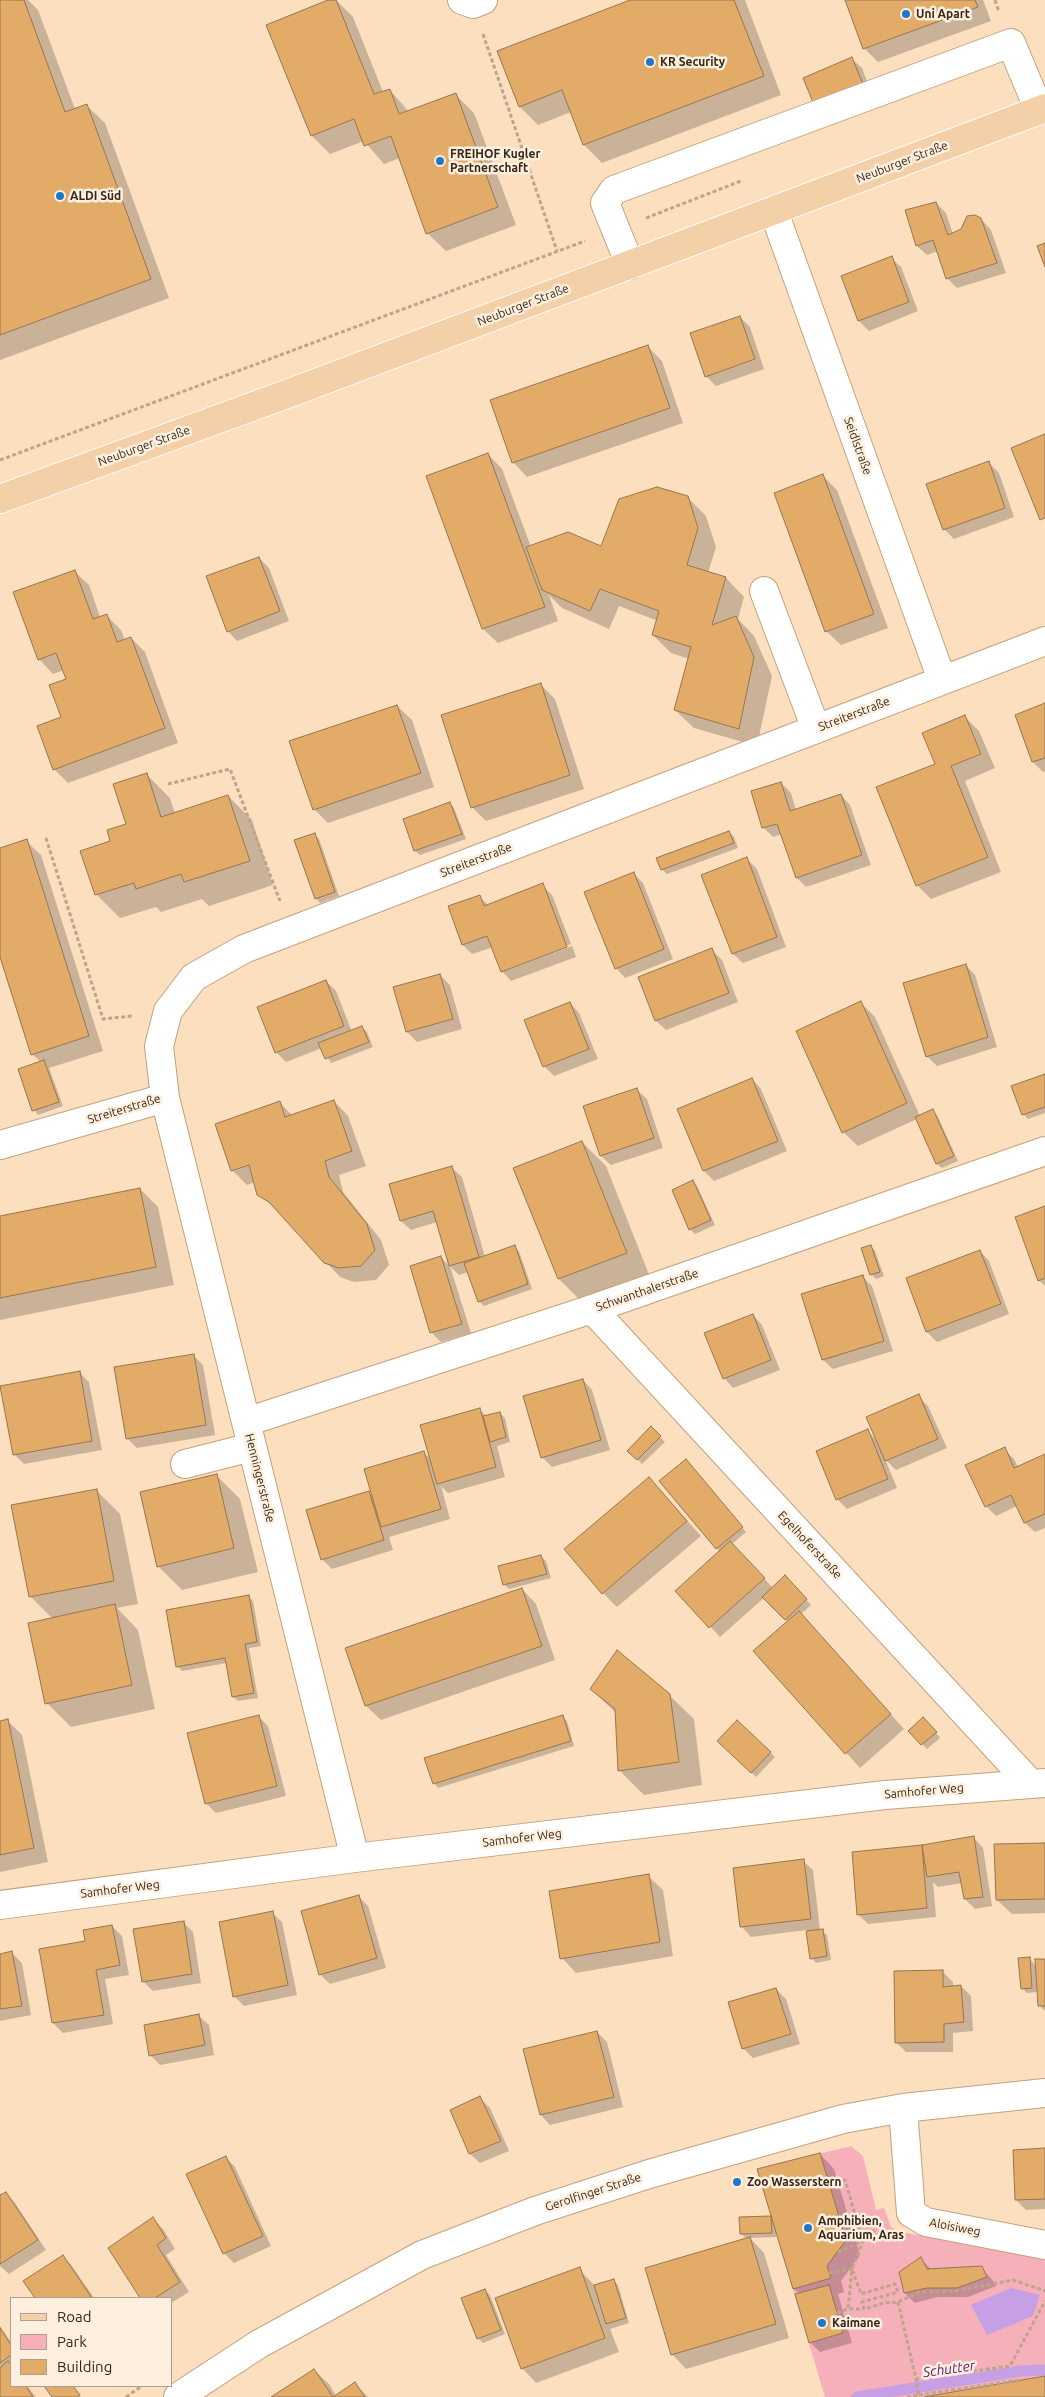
<!DOCTYPE html>
<html>
<head>
<meta charset="utf-8">
<style>
  body { margin:0 }
  #map { position:relative; width:1045px; height:2397px; overflow:hidden; background:#fcdfbf; font-family:Ubuntu,sans-serif }
  canvas { display:block }
  .legend { position:absolute; left:10px; top:2297px; width:162px; height:90px; box-sizing:border-box; background:#feefdf; border:1px solid #ae9f8f; margin:0; padding:6px 9px; list-style:none; font-size:15px; color:#362818 }
  .legend li { display:flex; align-items:center; gap:10px; height:25px }
  .legend b { width:25px; border:1px solid #ae9f8f }
</style>
</head>
<body>
<div id="map">
<canvas width="1045" height="2397"></canvas>
<ul class="legend">
<li><b style="height:6px;background:#f3d0a7"></b>Road</li>
<li><b style="height:14px;background:#f5b0ba"></b>Park</li>
<li><b style="height:14px;background:#e3ab68"></b>Building</li>
</ul>
</div>
<script>
const ctx = document.querySelector('canvas').getContext('2d');
ctx.lineJoin = 'round';
function fillPath(path, color) { ctx.fillStyle = color; ctx.fill(path, 'evenodd'); }
const toPath = rows => new Path2D(rows.map(r => 'M' + r).join(''));
function trace(path, color, width, dash) { ctx.strokeStyle = color; ctx.lineWidth = width; ctx.lineCap = dash ? 'butt' : 'round'; ctx.setLineDash(dash || []); ctx.stroke(path); }
function drawText(font, color, halo, rows, align = 'center') {
  ctx.font = font + ' Ubuntu,sans-serif'; ctx.lineWidth = 5; ctx.setLineDash([]); ctx.textBaseline = 'middle'; ctx.strokeStyle = halo; ctx.fillStyle = color; for (const [text, x, y, turn = 0] of rows) {
    ctx.save(); ctx.translate(x, y); ctx.rotate((+turn || 0) * Math.PI / 180); ctx.textAlign = isNaN(turn) ? turn : align; if (halo) ctx.strokeText(text, 0, 0); ctx.fillText(text, 0, 0); ctx.restore();
  }
}
fillPath(toPath([
  [851,2146,863,2156,876,2210,884,2208,891,2227,900,2232,1045,2258,1045,2397,825,2397,757,2169]
]), '#f5b0ba');
fillPath(toPath([
  [1011,2288,1040,2295,1033,2316,987,2335,971,2305]
]), '#c69fe5');
fillPath(toPath([
  [0,0,28,0,38,10,75,109,86,105,105,123,169,298,0,360],
  [331,0,336,0,353,17,383,92,390,90,409,112,456,95,474,113,516,225,446,251,427,233,400,158,384,164,364,141,330,154,312,136,268,26],
  [633,0,745,0,781,95,602,163,584,145,571,112,538,125,520,107],
  [846,0,983,0,991,21,878,62,864,48],
  [852,59,862,68,873,97,817,106],
  [936,203,946,213,953,234,981,219,991,230,1006,273,957,288,947,278,938,251,927,255,917,246],
  [891,258,901,267,918,311,869,331,859,321,842,277],
  [740,317,750,327,764,369,716,386,706,376],
  [647,346,662,361,683,423,527,477,513,462],
  [488,454,502,469,531,547,602,548,687,497,706,516,716,547,708,573,726,578,744,597,738,619,754,636,772,676,757,746,694,728,675,710,689,659,671,653,653,635,658,621,619,606,609,629,562,608,549,595,558,621,498,643,483,629,427,477],
  [989,463,999,473,1014,517,954,539,944,529],
  [823,476,837,490,888,628,841,645,826,631],
  [259,558,269,568,289,621,237,641,228,631],
  [74,571,89,585,100,617,106,615,121,630,125,641,131,638,145,652,178,743,68,783,54,769,67,680,64,670,53,674,39,659],
  [540,684,555,699,584,789,486,821,472,807],
  [1045,705,1045,771,1043,772,1033,762,1016,715],
  [397,706,412,720,434,787,328,823,314,809],
  [965,717,979,731,995,768,965,781,1001,872,931,899,917,885,936,765],
  [146,774,170,798,175,814,228,796,252,820,273,885,209,906,202,899,161,912,156,907,120,918,96,894,112,842,128,825],
  [781,783,791,793,796,810,841,795,850,805,871,865,806,887,797,878,782,834,773,837,763,827],
  [449,803,454,808,466,839,420,855,415,851,404,819],
  [729,832,734,837,738,848,667,874,662,869],
  [314,834,319,839,339,896,320,903,316,898],
  [26,841,41,855,103,1051,49,1068,63,1106,38,1115,34,1110,41,1062,32,1054,0,953,0,849],
  [747,859,757,869,786,947,743,963,733,954],
  [633,873,643,883,673,959,625,978,616,968],
  [542,885,552,895,571,944,505,969,505,971,572,946,576,957,511,981,502,971,493,947,472,954,463,945,480,897,489,906],
  [712,950,722,960,738,1002,666,1030,656,1021],
  [966,965,975,975,997,1047,937,1066,927,1056],
  [440,975,450,985,462,1029,417,1042,407,1032,394,988],
  [326,981,336,991,352,1032,362,1028,367,1032,373,1047,331,1063,322,1048,286,1062,276,1052],
  [570,1003,579,1013,598,1059,554,1076,544,1066],
  [861,1003,875,1017,920,1116,932,1110,937,1115,958,1161,942,1168,937,1164,917,1119,858,1146,843,1132],
  [1045,1075,1045,1113,1028,1119,1023,1114],
  [752,1079,761,1089,787,1151,714,1181,704,1171,678,1109],
  [637,1090,647,1099,663,1148,611,1165,601,1156],
  [334,1101,348,1116,366,1166,339,1175,343,1192,381,1240,389,1265,376,1280,354,1282,340,1277,282,1214,258,1194,255,1182,247,1185,232,1170,280,1103,293,1116],
  [582,1142,606,1166,650,1277,583,1303,559,1279,515,1168],
  [452,1168,462,1177,485,1257,514,1247,519,1251,532,1289,484,1306,479,1301,469,1272,459,1275,450,1266,471,1333,441,1342,432,1333,411,1266,441,1257,450,1267,437,1222,411,1230,401,1221],
  [693,1182,697,1186,715,1225,695,1234,690,1229,673,1191],
  [140,1189,158,1207,174,1285,0,1320,0,1217],
  [1045,1207,1045,1286,1039,1280],
  [871,1246,875,1251,884,1276,876,1279,871,1274],
  [980,1251,989,1261,1009,1314,937,1342,927,1332,907,1278],
  [862,1276,872,1286,893,1351,833,1369,823,1360],
  [753,1315,762,1325,780,1370,733,1388,724,1378],
  [194,1356,203,1365,215,1435,137,1448,127,1438],
  [79,1372,89,1382,102,1450,24,1464,14,1454],
  [583,1380,592,1390,610,1450,552,1467,542,1457],
  [918,1396,928,1406,947,1448,896,1470,885,1459,897,1488,847,1509,837,1499,867,1431,878,1441],
  [480,1410,486,1416,500,1413,505,1418,510,1442,497,1446,505,1477,448,1493,441,1486,450,1519,389,1537,393,1550,332,1569,322,1559,368,1492,373,1497,424,1453,432,1460],
  [651,1428,665,1442,642,1464,629,1450],
  [1004,1449,1014,1459,1018,1467,1045,1455,1045,1528,1035,1532,1025,1523,1017,1506,996,1516,986,1506],
  [690,1465,746,1532,732,1544,773,1588,785,1577,811,1605,801,1614,904,1729,860,1768,755,1652,788,1622,765,1597,720,1637,677,1591,720,1552,661,1481],
  [216,1475,240,1499,258,1572,182,1590,158,1566],
  [649,1478,701,1536,617,1607,603,1593],
  [96,1490,120,1514,138,1604,117,1608,138,1630,155,1709,71,1727,47,1703,53,1619,30,1596],
  [541,1556,546,1561,551,1578,509,1589,504,1584],
  [522,1589,536,1604,555,1660,381,1720,366,1706,346,1649],
  [248,1596,253,1601,261,1646,249,1648,258,1698,238,1701,233,1697,227,1663,182,1671,178,1667,167,1611],
  [591,1689,669,1695,694,1719,702,1785,644,1795,620,1771,616,1713],
  [258,1716,268,1726,286,1796,216,1813,206,1803],
  [562,1716,567,1721,574,1746,438,1788,434,1783],
  [7,1720,22,1735,48,1862,0,1872,0,1722],
  [737,1722,775,1757,756,1777,719,1741],
  [928,1723,940,1738,927,1749,910,1731],
  [974,1838,983,1848,992,1906,975,1909,965,1899,962,1883,938,1887,933,1882,936,1917,868,1924,858,1914,922,1847],
  [1045,1844,1045,1913,1012,1914,997,1900],
  [803,1861,813,1870,820,1930,827,1935,831,1960,816,1963,812,1958,807,1930,751,1937,742,1927],
  [648,1876,663,1890,673,1956,576,1973,562,1958],
  [358,1896,368,1906,386,1968,330,1984,320,1974],
  [272,1913,282,1922,297,1995,244,2006,234,1996],
  [183,1922,193,1932,201,1983,153,1991,143,1981],
  [112,1926,122,1936,129,1975,105,1979,113,2024,63,2033,53,2023,41,1950,87,1942],
  [12,1953,22,1963,31,2015,0,2021,0,1955],
  [1029,1958,1036,1966,1045,1960,1045,2011,1040,2006,1038,1992,1027,1993,1022,1988],
  [943,1972,953,1982,953,1987,961,1986,971,1996,973,2031,953,2033,953,2052,906,2052,896,2042],
  [776,1989,786,1999,800,2044,753,2058,743,2048],
  [199,2016,209,2025,214,2055,160,2065,150,2055],
  [597,2032,607,2042,623,2107,550,2125,541,2115],
  [480,2098,490,2108,509,2151,480,2163,470,2154,451,2111],
  [1045,2150,1045,2209,1026,2210,1016,2200],
  [820,2154,834,2169,860,2255,841,2281,844,2292,838,2294,852,2343,820,2352,810,2342,800,2294,794,2289,776,2231,776,2237,750,2238,764,2253,789,2338,686,2369,672,2354,747,2239,741,2234,740,2218,773,2217],
  [226,2158,235,2167,271,2246,234,2263,224,2253],
  [6,2193,15,2203,46,2250,9,2274,0,2266,0,2197],
  [153,2219,163,2229,175,2249,166,2255,189,2292,171,2303,171,2298,141,2298,109,2248],
  [63,2256,72,2266,94,2298,36,2298,25,2281],
  [921,2259,932,2270,981,2268,991,2278,996,2286,968,2297,937,2297,915,2303,905,2293,900,2273],
  [579,2269,595,2286,613,2280,618,2285,629,2323,610,2329,619,2352,536,2383,522,2368],
  [485,2290,490,2295,505,2334,483,2343,478,2338],
  [0,2326,11,2342,11,2386,27,2386,36,2397,0,2397],
  [314,2370,329,2384,336,2396,355,2384,368,2397,273,2397],
  [46,2386,73,2386,81,2397,53,2397]
]), '#0003');
trace(toPath([
  [857,2397,1021,2371,1045,2370]
]), '#c69fe5', 11);
const building = toPath([
  [0,0,24,0,65,112,87,104,151,279,0,335,0,0],
  [328,0,336,0,374,94,390,89,399,114,456,93,498,207,426,234,391,136,364,146,354,119,311,136,266,25,328,0],
  [630,0,734,0,764,76,583,145,562,90,519,107,497,51,630,0],
  [845,0,975,0,978,7,863,49,845,0],
  [852,57,864,87,815,107,803,78,852,57],
  [936,202,948,235,961,229,967,216,975,215,981,218,997,263,946,279,933,240,916,246,905,210,936,202],
  [1045,243,1045,267,1037,246,1045,243],
  [892,256,909,302,858,321,841,276,892,256],
  [740,316,755,359,705,377,690,333,740,316],
  [648,345,670,408,512,463,490,400,648,345],
  [1045,434,1045,518,1040,520,1011,448,1045,434],
  [488,453,545,607,482,629,426,476,488,453],
  [989,461,1005,508,943,530,926,484,989,461],
  [823,474,874,614,825,632,774,493,823,474],
  [657,487,688,496,698,528,687,565,726,577,712,625,736,616,754,657,739,729,674,710,691,647,652,635,659,611,600,589,590,611,542,590,526,547,568,532,601,546,619,499,657,487],
  [259,557,280,611,227,632,206,576,259,557],
  [75,570,93,619,107,614,117,642,131,637,165,728,53,770,37,726,61,717,49,685,66,679,56,653,38,660,13,592,75,570],
  [541,683,570,775,471,808,441,715,541,683],
  [1045,703,1045,758,1032,762,1015,715,1045,703],
  [397,705,421,773,313,810,289,741,397,705],
  [965,715,981,754,951,766,988,857,916,886,876,787,935,764,922,733,965,715],
  [147,773,161,817,228,795,250,861,184,882,181,874,136,889,134,883,95,895,80,851,110,841,107,830,126,824,113,784,147,773],
  [781,782,790,811,841,794,862,855,796,878,777,824,762,828,751,791,781,782],
  [450,802,462,834,414,851,403,819,450,802],
  [729,831,734,843,661,870,656,858,729,831],
  [315,833,335,892,315,899,294,840,315,833],
  [27,839,89,1036,31,1055,0,957,0,848,27,839],
  [747,857,777,937,732,954,701,875,747,857],
  [634,872,664,949,615,969,584,892,634,872],
  [543,883,567,947,501,972,487,936,462,945,448,906,480,895,484,906,543,883],
  [712,948,729,993,655,1021,638,977,712,948],
  [966,964,988,1037,926,1057,903,983,966,964],
  [440,974,453,1019,406,1032,393,987,440,974],
  [326,980,344,1026,275,1053,257,1007,326,980],
  [861,1001,907,1103,842,1133,796,1031,861,1001],
  [570,1002,589,1049,543,1067,524,1020,570,1002],
  [362,1026,369,1042,325,1059,318,1043,362,1026],
  [44,1060,59,1102,32,1111,18,1069,44,1060],
  [1045,1074,1045,1107,1022,1115,1011,1086,1045,1074],
  [752,1078,778,1141,703,1171,677,1109,752,1078],
  [637,1088,654,1138,600,1156,583,1106,637,1088],
  [334,1100,352,1151,325,1161,329,1177,367,1224,375,1250,361,1266,339,1268,324,1263,269,1202,257,1195,249,1165,231,1171,215,1124,280,1101,285,1117,334,1100],
  [933,1109,954,1156,936,1164,915,1117,933,1109],
  [582,1141,627,1253,558,1279,513,1168,582,1141],
  [452,1166,479,1257,449,1266,433,1211,400,1221,389,1184,452,1166],
  [693,1180,711,1220,689,1230,672,1190,693,1180],
  [140,1188,156,1267,0,1298,0,1216,140,1188],
  [1045,1206,1045,1278,1038,1281,1015,1217,1045,1206],
  [515,1245,528,1284,478,1302,464,1263,515,1245],
  [871,1245,880,1272,870,1275,861,1248,871,1245],
  [980,1250,1001,1304,926,1332,906,1278,980,1250],
  [441,1256,462,1324,430,1333,410,1266,441,1256],
  [863,1275,884,1341,822,1360,801,1294,863,1275],
  [753,1314,771,1360,723,1379,704,1333,753,1314],
  [194,1354,206,1425,126,1439,114,1367,194,1354],
  [80,1371,92,1441,13,1455,0,1386,80,1371],
  [583,1379,601,1440,541,1458,523,1396,583,1379],
  [919,1394,938,1439,885,1461,866,1417,919,1394],
  [480,1408,496,1467,437,1484,420,1425,480,1408],
  [500,1412,506,1437,490,1442,483,1416,500,1412],
  [651,1426,661,1436,637,1460,627,1451,651,1426],
  [868,1429,888,1479,836,1500,816,1451,868,1429],
  [1005,1447,1014,1468,1045,1454,1045,1514,1024,1523,1011,1495,985,1507,965,1465,1005,1447],
  [424,1451,441,1509,381,1527,364,1469,424,1451],
  [686,1459,743,1527,716,1549,659,1481,686,1459],
  [217,1474,234,1548,157,1567,140,1492,217,1474],
  [649,1477,687,1521,602,1594,564,1549,649,1477],
  [97,1489,114,1581,29,1597,11,1505,97,1489],
  [369,1491,384,1540,321,1560,306,1510,369,1491],
  [730,1541,765,1578,709,1628,675,1591,730,1541],
  [541,1555,547,1574,503,1585,498,1566,541,1555],
  [785,1575,807,1599,785,1620,762,1597,785,1575],
  [522,1588,542,1646,365,1706,345,1648,522,1588],
  [249,1595,257,1642,245,1644,254,1693,232,1697,225,1658,176,1667,166,1610,249,1595],
  [115,1604,132,1685,45,1704,28,1623,115,1604],
  [799,1611,891,1714,845,1754,753,1651,799,1611],
  [617,1650,670,1694,679,1762,618,1771,615,1709,590,1689,617,1650],
  [259,1715,277,1786,205,1804,187,1733,259,1715],
  [563,1715,571,1741,433,1784,424,1758,563,1715],
  [923,1717,937,1732,921,1745,908,1731,923,1717],
  [8,1719,34,1848,0,1855,0,1721,8,1719],
  [737,1720,771,1752,751,1773,717,1741,737,1720],
  [974,1836,983,1897,964,1899,959,1872,927,1877,922,1845,974,1836],
  [1045,1843,1045,1899,996,1900,994,1844,1045,1843],
  [922,1845,927,1908,857,1915,852,1852,922,1845],
  [804,1859,811,1919,740,1927,733,1868,804,1859],
  [649,1874,660,1942,560,1959,549,1891,649,1874],
  [359,1895,377,1958,319,1975,301,1911,359,1895],
  [273,1911,288,1985,233,1997,219,1922,273,1911],
  [184,1921,192,1974,142,1982,133,1929,184,1921],
  [112,1925,120,1965,96,1970,104,2015,52,2023,39,1949,85,1941,83,1930,112,1925],
  [823,1929,827,1956,810,1959,806,1931,823,1929],
  [12,1951,22,2006,0,2009,0,1954,12,1951],
  [1030,1957,1032,1988,1021,1989,1018,1958,1030,1957],
  [1035,1959,1045,1959,1045,2006,1038,2006,1035,1959],
  [943,1970,943,1987,961,1985,964,2022,944,2024,944,2042,895,2043,894,1971,943,1970],
  [776,1988,791,2034,742,2049,728,2002,776,1988],
  [199,2014,205,2045,149,2056,144,2025,199,2014],
  [597,2031,614,2097,540,2115,523,2049,597,2031],
  [480,2096,501,2141,469,2154,450,2110,480,2096],
  [1045,2148,1045,2199,1015,2200,1013,2150,1045,2148],
  [820,2153,846,2240,827,2266,831,2278,793,2289,757,2169,820,2153],
  [226,2156,263,2236,223,2254,186,2174,226,2156],
  [6,2192,38,2240,0,2264,0,2195,6,2192],
  [771,2216,772,2233,740,2234,739,2217,771,2216],
  [153,2217,166,2238,157,2245,180,2282,155,2298,140,2298,108,2248,153,2217],
  [750,2237,776,2324,671,2355,645,2268,750,2237],
  [63,2255,92,2298,35,2298,23,2281,63,2255],
  [921,2257,927,2269,982,2266,987,2277,957,2288,927,2288,904,2293,899,2272,921,2257],
  [580,2267,605,2338,521,2369,495,2298,580,2267],
  [614,2279,626,2318,606,2324,594,2285,614,2279],
  [829,2285,843,2333,809,2343,795,2294,829,2285],
  [485,2289,501,2330,477,2339,461,2298,485,2289],
  [0,2328,11,2345,11,2355,0,2363,0,2328],
  [8,2361,11,2365,11,2386,26,2386,33,2397,0,2397,0,2368,8,2361],
  [314,2369,333,2397,271,2397,314,2369],
  [1045,2376,1045,2397,924,2397,1045,2376],
  [355,2382,365,2397,333,2397,355,2382],
  [44,2386,73,2386,80,2395,76,2397,52,2397,44,2386]
]);
fillPath(building, '#e3ab68');
trace(building, '#96754f', 1);
const minor = toPath([
  [462,0,473,4,483,0],
  [774,212,942,680],
  [630,265,605,203,614,190,1011,43,1039,110],
  [764,591,816,729],
  [165,1098,355,1858],
  [0,1145,165,1098,159,1046,168,1011,194,977,244,949,1045,641],
  [592,1309,1029,1782],
  [246,1422,592,1309,1045,1151],
  [185,1464,252,1447],
  [0,1905,355,1858,885,1795,1045,1783],
  [903,2108,911,2213,926,2222,1045,2245],
  [178,2397,259,2344,422,2255,535,2211,649,2174,843,2119,903,2108,1045,2093]
]);
const major = toPath([
  [0,499,295,391,1045,108]
]);
trace(minor, '#c4a17a', 30);
trace(major, '#fff', 30);
trace(toPath([
  [995,0,999,12],
  [483,34,557,251],
  [646,218,741,181],
  [0,460,585,241],
  [168,784,230,769,280,901],
  [46,838,103,1019,132,1016],
  [830,2184,845,2180,863,2241,852,2269,861,2294,895,2284,898,2292,862,2302,864,2309,884,2303,898,2302,920,2292,955,2291,1013,2280,1045,2291],
  [838,2252,863,2241,881,2224],
  [829,2273,852,2269,848,2309],
  [898,2302,916,2379,1010,2366,1045,2301],
  [837,2313,848,2309,864,2309],
  [919,2395,1019,2380],
  [126,2397,142,2386],
  [907,2397,919,2395,916,2379]
]), '#bea58a', 3, [4, 2.5]);
trace(minor, '#fff', 28);
trace(major, '#f3d0a7', 28);
for (const [x, y, r, color] of [
  [906,14,5,"#1f78c6"],
  [650,62,5,"#1f78c6"],
  [440,161,5,"#1f78c6"],
  [60,196,5,"#1f78c6"],
  [737,2182,5,"#1f78c6"],
  [808,2228,5,"#1f78c6"],
  [822,2323,5,"#1f78c6"]
]) { const dot = new Path2D(); dot.arc(x, y, r, 0, 2 * Math.PI); ctx.fillStyle = color; ctx.fill(dot); trace(dot, '#feefdf', 2); }
drawText('bold 12px', '#362818', '#feefdf', [
  ["Uni Apart",916,14],
  ["KR Security",660,62],
  ["FREIHOF Kugler",450,154],
  ["Partnerschaft",450,168],
  ["ALDI Süd",70,196],
  ["Zoo Wasserstern",747,2182],
  ["Amphibien,",818,2221],
  ["Aquarium, Aras",818,2235],
  ["Kaimane",832,2323]
], 'left');
drawText('12px', '#362818', '#feefdf', [
  ["Neuburger Straße",902,162,-21],
  ["Neuburger Straße",523,305,-21],
  ["Neuburger Straße",144,446,-20],
  ["Seidlstraße",858,446,70],
  ["Streiterstraße",854,714,-21],
  ["Streiterstraße",476,860,-21],
  ["Streiterstraße",124,1109,-17],
  ["Schwanthalerstraße",647,1290,-19],
  ["Henningerstraße",260,1478,76],
  ["Egelhoferstraße",810,1545,47],
  ["Samhofer Weg",924,1791,-5],
  ["Samhofer Weg",522,1838,-7],
  ["Samhofer Weg",120,1889,-7],
  ["Gerolfinger Straße",593,2192,-18],
  ["Aloisiweg",955,2227,11]
]);
drawText('italic 14px', '#521f71', '#feefdf', [
  ["Schutter",949,2369,-8]
]);
</script>
</body>
</html>
